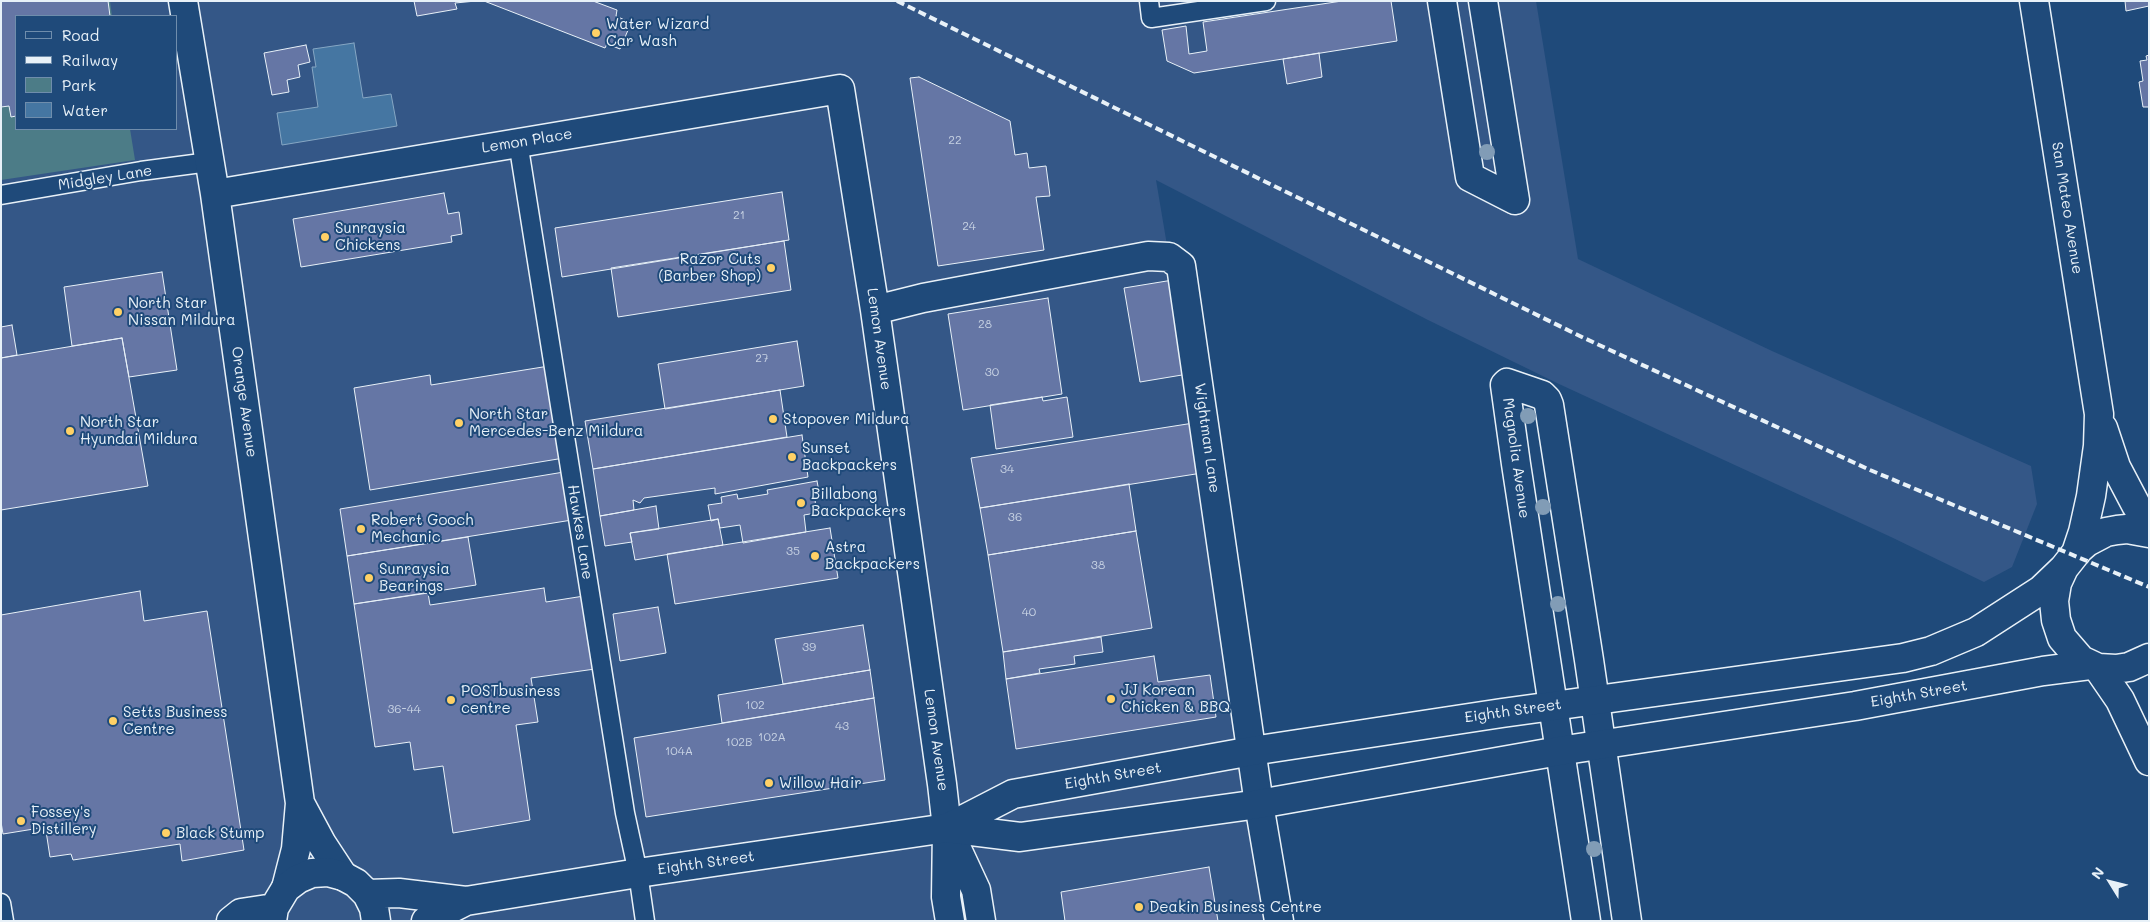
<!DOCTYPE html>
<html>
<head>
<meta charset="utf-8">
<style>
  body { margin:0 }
  #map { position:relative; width:2150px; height:922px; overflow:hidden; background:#1f4a7a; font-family:Mali,sans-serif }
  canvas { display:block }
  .frame { position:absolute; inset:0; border:2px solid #e8f1f8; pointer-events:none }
  .legend { position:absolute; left:15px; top:15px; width:162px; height:115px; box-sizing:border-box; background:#1f4a7a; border:1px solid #6f8dac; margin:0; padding:6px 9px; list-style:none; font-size:15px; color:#e8f1f8 }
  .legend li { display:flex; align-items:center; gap:10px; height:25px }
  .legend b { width:25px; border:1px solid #6f8dac }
  .north { position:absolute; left:2085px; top:857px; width:50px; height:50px; -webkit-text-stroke:4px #1f4a7a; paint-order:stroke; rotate:306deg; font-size:14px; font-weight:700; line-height:20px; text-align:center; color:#e8f1f8 }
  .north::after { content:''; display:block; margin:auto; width:18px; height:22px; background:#e8f1f8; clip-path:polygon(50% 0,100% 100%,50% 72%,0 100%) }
</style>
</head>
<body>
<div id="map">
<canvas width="2150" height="922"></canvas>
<div class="frame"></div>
<ul class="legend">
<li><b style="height:6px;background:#1f4a7a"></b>Road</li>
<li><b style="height:6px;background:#e8f1f8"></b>Railway</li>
<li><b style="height:14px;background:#4c7c87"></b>Park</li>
<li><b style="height:14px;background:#4576a2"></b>Water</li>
</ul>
<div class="north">N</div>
</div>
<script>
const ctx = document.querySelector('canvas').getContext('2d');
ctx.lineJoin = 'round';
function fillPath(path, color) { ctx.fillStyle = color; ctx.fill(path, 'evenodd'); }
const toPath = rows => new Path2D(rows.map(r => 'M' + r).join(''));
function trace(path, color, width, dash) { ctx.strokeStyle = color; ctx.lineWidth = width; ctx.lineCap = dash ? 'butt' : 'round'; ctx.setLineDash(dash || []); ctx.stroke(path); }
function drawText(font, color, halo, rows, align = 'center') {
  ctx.font = font + ' Mali,sans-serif'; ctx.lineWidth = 4; ctx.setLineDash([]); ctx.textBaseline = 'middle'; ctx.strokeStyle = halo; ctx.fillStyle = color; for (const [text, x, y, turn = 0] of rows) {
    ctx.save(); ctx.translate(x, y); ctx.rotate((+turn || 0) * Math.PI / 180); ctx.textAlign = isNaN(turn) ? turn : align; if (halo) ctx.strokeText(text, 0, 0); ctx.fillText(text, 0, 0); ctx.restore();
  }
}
fillPath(toPath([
  [1,1,1536,1,1578,259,1772,351,2031,466,2037,504,2012,567,1984,582,1891,537,1559,384,1428,320,1156,180,1281,921,1,921],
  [16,16,176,16,176,129,16,129]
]), '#345787');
fillPath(toPath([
  [1,1,110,1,112,16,16,16,16,129,130,129,135,160,1,180]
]), '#4c7c87');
const water = toPath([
  [354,43,363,98,391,94,397,126,282,145,277,113,318,107,312,67,316,67,313,49,354,43]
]);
fillPath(water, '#4576a2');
trace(water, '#86a7c4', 1);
const building = toPath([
  [1,1,108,1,110,16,16,16,16,116,11,117,9,106,1,107,1,1],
  [414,1,476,1,455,3,457,9,417,16,414,1],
  [484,1,593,1,617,10,616,16,631,23,620,49,607,44,605,48,484,1],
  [1342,1,1391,1,1397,41,1194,73,1167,61,1162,30,1186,26,1189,54,1207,51,1203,22,1342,1],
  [2125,1,2149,1,2149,6,2126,11,2125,1],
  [306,45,310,62,298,65,300,77,287,80,289,92,272,95,264,53,306,45],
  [1319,53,1322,77,1287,84,1283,59,1319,53],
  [2149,55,2149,107,2143,107,2139,82,2143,81,2140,61,2147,60,2146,56,2149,55],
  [919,77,1010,121,1015,155,1027,153,1029,168,1046,166,1050,196,1036,197,1044,250,938,266,910,78,919,77],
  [782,192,789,240,562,277,555,228,782,192],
  [444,193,448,214,459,212,462,234,451,236,452,242,301,267,293,219,444,193],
  [784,241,791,290,618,317,611,268,784,241],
  [162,272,177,370,129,377,122,338,72,346,64,287,162,272],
  [1173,280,1188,374,1140,382,1124,288,1173,280],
  [1048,298,1062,394,963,410,948,314,1048,298],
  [12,325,17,355,1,358,1,327,12,325],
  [122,338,148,486,1,510,1,358,122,338],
  [797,341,804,386,665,409,658,364,797,341],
  [549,366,564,458,370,490,354,388,430,375,431,385,549,366],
  [780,390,787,437,593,469,585,421,780,390],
  [1042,397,1043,401,1067,397,1073,437,996,449,990,405,1042,397],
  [1200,422,1202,473,980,508,971,458,1200,422],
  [802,435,808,477,715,494,715,488,644,498,640,503,633,500,634,510,600,516,593,469,802,435],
  [564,472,572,520,347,556,340,509,564,472],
  [817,481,820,497,815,498,816,513,804,515,806,532,743,543,740,525,720,528,718,519,711,521,708,505,722,503,721,497,737,494,738,499,768,494,767,490,817,481],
  [1129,484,1136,531,988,555,980,508,1129,484],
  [656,506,659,529,630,533,632,542,605,546,600,516,656,506],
  [718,519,723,545,635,560,630,533,718,519],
  [830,528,838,578,675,604,667,554,830,528],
  [1136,531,1152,628,1003,652,988,555,1136,531],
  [468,537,476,585,354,604,347,556,468,537],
  [544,588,546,602,584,596,595,669,531,678,538,722,516,725,530,820,453,833,443,766,414,770,410,742,375,747,354,604,428,593,430,605,544,588],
  [140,591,144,621,207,611,244,850,182,861,180,844,73,860,71,854,50,857,46,831,40,828,3,834,1,822,1,615,140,591],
  [658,607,666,653,620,661,613,614,658,607],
  [863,625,870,670,783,684,775,639,863,625],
  [1101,637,1103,652,1074,656,1075,664,1039,669,1040,673,1006,679,1003,652,1101,637],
  [1154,656,1158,682,1210,675,1216,717,1016,749,1006,679,1154,656],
  [870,670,874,698,722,723,718,695,870,670],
  [874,698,885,780,646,817,634,738,874,698],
  [1209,867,1218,921,1065,921,1061,892,1209,867]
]);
fillPath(building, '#6576a5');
trace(building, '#e8f1f8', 1);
const service = toPath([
  [1149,1,1151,18,1266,1],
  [518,142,625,813,638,873,645,921],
  [1,195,141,171,209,162],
  [1,903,4,921]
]);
const minor = toPath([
  [183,1,215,194,300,803,296,849,286,888],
  [1442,1,1470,177,1515,200],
  [1483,1,1515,200],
  [215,194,840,89,875,310,942,784,947,828,946,897,950,921],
  [875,310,923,298,1148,256,1169,257,1181,266,1259,804,1279,921],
  [300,803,322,844,343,876],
  [950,834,976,890,981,921],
  [1586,921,1516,464,1505,385,1507,383,1542,395,1547,400,1549,405,1589,660,1627,921]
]);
const tertiary = toPath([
  [2034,1,2099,414,2098,446,2091,496,2083,532,2076,553],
  [2103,428,2116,467,2136,505,2149,526],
  [2149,533,2127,529,2117,530,2106,532,2087,542,2079,549,2064,568,2057,583,2054,601,2056,620,2062,638,2081,660,2098,668,2116,669,2129,667,2149,658],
  [2098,668,2120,700,2149,761],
  [947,828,1013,794,1252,751,1502,713,1903,658,1931,651,1976,632,2041,590,2064,568],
  [367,894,399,893,466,901],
  [231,921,241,913,274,908],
  [272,921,274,908,286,888,298,879,312,873,328,872,343,876,356,883,367,894,374,908,376,921],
  [426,921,466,901,638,873,947,828,1020,837,1259,804,1559,751,1855,706,2043,671,2090,665]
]);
trace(service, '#e8f1f8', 21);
trace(minor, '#e8f1f8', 31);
trace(tertiary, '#e8f1f8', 31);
trace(service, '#1f4a7a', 18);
trace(minor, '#1f4a7a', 28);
trace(tertiary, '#1f4a7a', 28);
trace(toPath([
  [897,1,1584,338,1870,470,2149,587]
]), '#e8f1f8', 4, [8, 4]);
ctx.fillStyle = '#819cb6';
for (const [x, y] of [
  [1487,152],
  [1528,416],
  [1543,507],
  [1558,604],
  [1594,849]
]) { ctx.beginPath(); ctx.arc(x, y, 8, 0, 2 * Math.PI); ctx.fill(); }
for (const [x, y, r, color] of [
  [596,33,5,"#ffd166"],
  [325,237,5,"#ffd166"],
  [771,268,5,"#ffd166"],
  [118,312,5,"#ffd166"],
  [773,419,5,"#ffd166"],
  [459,423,5,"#ffd166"],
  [70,431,5,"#ffd166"],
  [792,457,5,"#ffd166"],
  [801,503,5,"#ffd166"],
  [361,529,5,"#ffd166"],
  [815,556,5,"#ffd166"],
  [369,578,5,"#ffd166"],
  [1111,699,5,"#ffd166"],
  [451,700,5,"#ffd166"],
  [113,721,5,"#ffd166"],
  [769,783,5,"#ffd166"],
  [21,821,5,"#ffd166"],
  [166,833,5,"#ffd166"],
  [1139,907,5,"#ffd166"]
]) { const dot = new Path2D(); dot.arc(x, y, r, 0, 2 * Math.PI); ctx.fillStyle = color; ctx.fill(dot); trace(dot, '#1f4a7a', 2); }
drawText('12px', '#c7d2e3', null, [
  ["22",955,140],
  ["21",739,215],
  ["24",969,226],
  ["28",985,324],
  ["27",762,358],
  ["30",992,372],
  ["34",1007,469],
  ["36",1015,517],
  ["35",793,551],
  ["38",1098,565],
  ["40",1029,612],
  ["39",809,647],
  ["102",755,705],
  ["36-44",404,709],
  ["43",842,726],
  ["102A",772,737],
  ["102B",739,742],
  ["104A",679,751]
]);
drawText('15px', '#e8f1f8', '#1f4a7a', [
  ["Water Wizard",606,24],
  ["Car Wash",606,41],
  ["Sunraysia",335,228],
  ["Chickens",335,245],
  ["Razor Cuts",761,259,"right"],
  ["(Barber Shop)",761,276,"right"],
  ["North Star",128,303],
  ["Nissan Mildura",128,320],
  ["North Star",469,414],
  ["Mercedes-Benz Mildura",469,431],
  ["Stopover Mildura",783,419],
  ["North Star",80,422],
  ["Hyundai Mildura",80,439],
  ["Sunset",802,448],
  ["Backpackers",802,465],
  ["Billabong",811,494],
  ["Backpackers",811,511],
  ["Robert Gooch",371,520],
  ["Mechanic",371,537],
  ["Astra",825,547],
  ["Backpackers",825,564],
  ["Sunraysia",379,569],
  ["Bearings",379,586],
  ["JJ Korean",1121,690],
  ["Chicken & BBQ",1121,707],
  ["POSTbusiness",461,691],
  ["centre",461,708],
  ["Setts Business",123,712],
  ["Centre",123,729],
  ["Willow Hair",779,783],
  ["Fossey's",31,812],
  ["Distillery",31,829],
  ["Black Stump",176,833],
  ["Deakin Business Centre",1149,907]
], 'left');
drawText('15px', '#e8f1f8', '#1f4a7a', [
  ["Lemon Place",527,141,-9],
  ["Midgley Lane",105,178,-9],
  ["San Mateo Avenue",2067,208,81],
  ["Lemon Avenue",879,339,82],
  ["Orange Avenue",244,402,82],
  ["Wightman Lane",1207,438,82],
  ["Magnolia Avenue",1516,458,82],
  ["Hawkes Lane",580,532,81],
  ["Eighth Street",1919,694,-10],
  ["Eighth Street",1513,711,-8],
  ["Lemon Avenue",936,740,82],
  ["Eighth Street",1113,776,-10],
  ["Eighth Street",706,863,-8]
]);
</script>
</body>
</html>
